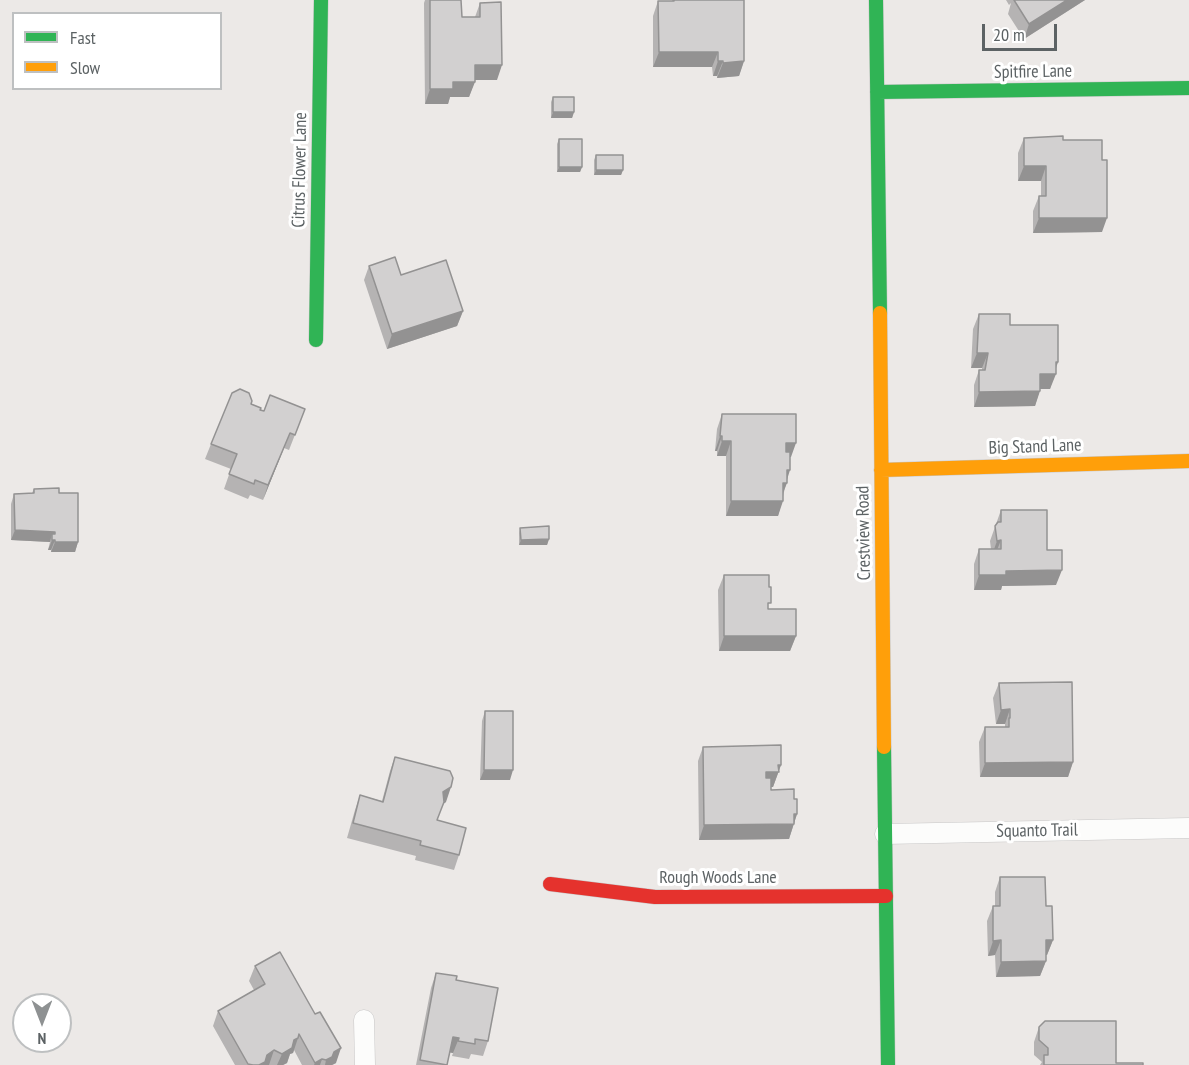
<!DOCTYPE html>
<html>
<head>
<meta charset="utf-8">
<style>
  body { margin:0 }
  #map { position:relative; width:1189px; height:1065px; overflow:hidden; background:#ece9e7; font-family:"PT Sans Narrow",sans-serif }
  canvas { display:block }
  .legend { position:absolute; left:12px; top:12px; width:210px; height:78px; box-sizing:border-box; background:#fff; border:2px solid #bec0c1; margin:0; padding:8px 10px; list-style:none; font-size:18px; color:#5c6264 }
  .legend li { display:flex; align-items:center; gap:12px; height:30px }
  .legend b { width:30px; border:2px solid #bec0c1 }
  .north { position:absolute; left:12px; top:993px; width:60px; height:60px; box-sizing:border-box; background:#fff; border:2px solid #bec0c1; border-radius:50%; rotate:180deg; font-size:16px; font-weight:700; line-height:24px; text-align:center; color:#5c6264 }
  .north::after { content:''; display:block; margin:auto; width:21px; height:27px; background:#8e9192; clip-path:polygon(50% 0,100% 100%,50% 72%,0 100%) }
  .scale { position:absolute; left:982px; top:24px; width:75px; height:27px; box-sizing:border-box; border:3px solid #5c6264; border-top:0; padding-left:8px; font-size:18px; line-height:21px; white-space:nowrap; color:#5c6264; -webkit-text-stroke:4px #fff; paint-order:stroke }
</style>
</head>
<body>
<div id="map">
<canvas width="1189" height="1065"></canvas>
<ul class="legend">
<li><b style="height:8px;background:#30b455"></b>Fast</li>
<li><b style="height:8px;background:#ff9f0a"></b>Slow</li>
</ul>
<div class="north">N</div>
<div class="scale">20 m</div>
</div>
<script>
const ctx = document.querySelector('canvas').getContext('2d');
ctx.lineJoin = 'round';
const toPath = rows => new Path2D(rows.map(r => 'M' + r).join(''));
function trace(path, color, width, dash) { ctx.strokeStyle = color; ctx.lineWidth = width; ctx.lineCap = dash ? 'butt' : 'round'; ctx.setLineDash(dash || []); ctx.stroke(path); }
function fillPath(path, color) { ctx.fillStyle = color; ctx.fill(path, 'evenodd'); }
function drawText(font, color, halo, rows, align = 'center') {
  ctx.font = font + ' "PT Sans Narrow",sans-serif'; ctx.lineWidth = 6; ctx.setLineDash([]); ctx.textBaseline = 'middle'; ctx.strokeStyle = halo; ctx.fillStyle = color; for (const [text, x, y, turn = 0] of rows) {
    ctx.save(); ctx.translate(x, y); ctx.rotate((+turn || 0) * Math.PI / 180); ctx.textAlign = isNaN(turn) ? turn : align; if (halo) ctx.strokeText(text, 0, 0); ctx.fillText(text, 0, 0); ctx.restore();
  }
}
const street = toPath([
  [885,834,1189,828],
  [364,1020,365,1065]
]);
const fast = toPath([
  [876,0,880,313],
  [877,92,1189,88],
  [316,340,321,0],
  [884,747,888,1065]
]);
const slow = toPath([
  [880,313,884,747],
  [881,470,1189,461]
]);
const jam = toPath([
  [550,884,655,897,886,896]
]);
trace(street, '#c8c7c7', 21);
trace(fast, '#c8c7c7', 15);
trace(slow, '#c8c7c7', 15);
trace(jam, '#c8c7c7', 15);
trace(street, '#fcfcfb', 20);
trace(fast, '#30b455', 14);
trace(slow, '#ff9f0a', 14);
trace(jam, '#e5322d', 14);
fillPath(toPath([
  [425,0,461,0,462,17,475,17,480,3,497,80,475,80,469,97,450,97,448,104,425,104,424,3],
  [672,0,744,0,744,61,739,76,717,78,717,76,713,76,712,67,653,67,653,16,658,1,672,1],
  [1006,0,1085,0,1024,39,1008,14,1011,3,1009,5],
  [553,97,574,112,572,118,551,118,551,102],
  [1024,138,1063,140,1102,232,1033,233,1033,211,1039,196,1041,196,1041,181,1018,181,1018,153],
  [559,139,582,167,580,172,557,172,557,144],
  [596,155,623,170,621,175,594,175,594,160],
  [369,266,463,311,457,326,387,349,364,280],
  [979,314,1010,325,1058,362,1050,389,1040,389,1035,406,974,407,974,385,979,370,982,370,982,368,971,368,973,329],
  [251,404,264,411,305,409,289,450,284,448,263,500,250,495,248,499,224,489,231,469,205,459,211,444],
  [722,414,790,457,787,480,778,516,726,516,726,456,717,456,717,451,715,451,717,429],
  [34,489,59,493,78,542,75,552,51,552,51,550,48,550,50,542,11,540,11,504,14,494,32,493],
  [1001,510,1047,550,1056,585,1002,586,1001,590,974,590,974,564,979,549,991,549,990,541],
  [520,528,549,539,547,545,519,545,519,533],
  [724,575,796,636,790,651,719,651,718,590],
  [999,683,1073,762,1068,777,980,777,979,742,985,727,1005,727,1005,724,996,724,993,698],
  [485,711,510,780,480,780,482,721],
  [703,747,781,765,773,787,771,787,771,790,794,799,797,814,789,839,699,840,698,761],
  [395,757,446,802,443,804,437,820,459,855,454,870,415,860,416,856,347,838,355,810,360,795,382,801,390,771],
  [1000,877,1046,906,1053,940,1047,955,1046,955,1046,961,1040,976,996,977,995,955,988,956,987,921,993,906,995,906,995,892],
  [255,966,336,1063,332,1065,302,1065,294,1050,293,1053,290,1054,287,1063,283,1065,235,1065,213,1026,218,1011,254,990,249,981],
  [436,973,456,980,488,1041,483,1056,471,1054,469,1059,452,1056,453,1053,450,1052,447,1065,416,1065,431,988],
  [1039,1027,1116,1063,1143,1065,1040,1065,1042,1062,1034,1055,1034,1042]
]), '#b5b3b3');
fillPath(toPath([
  [1067,0,1085,0,1024,39,1029,24],
  [659,52,718,52,712,67,653,67],
  [718,61,723,61,717,76,713,76],
  [744,61,739,76,717,78,723,63],
  [475,65,502,65,497,80,469,80],
  [453,82,475,82,469,97,450,97,448,104,425,104,430,89],
  [553,112,574,112,572,118,551,118],
  [1024,166,1046,166,1041,181,1018,181],
  [559,167,582,167,580,172,557,172],
  [596,170,623,170,621,175,594,175],
  [1039,218,1107,218,1102,232,1033,233],
  [463,311,457,326,387,349,392,334],
  [977,353,988,353,982,368,971,368],
  [1056,362,1058,362,1053,374,1056,374,1050,389,1035,389,1040,374],
  [1040,391,1035,406,974,407,979,392],
  [290,433,284,448,263,500,268,485],
  [720,436,722,436,717,451,715,451],
  [722,441,731,441,726,456,717,456],
  [786,443,796,443,791,457,781,458],
  [787,470,790,470,786,483,787,483,781,498,778,498],
  [731,501,783,501,778,516,726,516],
  [15,530,55,532,52,539,52,534,50,542,11,540],
  [549,539,547,545,519,545,521,540],
  [52,540,55,540,51,550,48,550],
  [1001,540,995,555,992,555,997,541],
  [55,542,78,542,75,552,51,552],
  [1062,570,1056,585,1002,586,1001,590,974,590,979,575,1006,571],
  [724,636,796,636,790,651,719,651],
  [1010,709,1005,724,996,724,1001,710],
  [1073,762,1068,777,980,777,985,763],
  [778,765,781,765,773,787,761,787,766,772],
  [484,770,513,770,510,780,480,780],
  [451,787,446,802,443,804,443,792],
  [794,814,797,814,789,839,699,840,704,825],
  [1001,940,995,955,988,956,993,941],
  [1046,940,1053,940,1047,955,1040,955],
  [1046,961,1040,976,996,977,1001,962],
  [453,1037,459,1038,453,1053,447,1052],
  [298,1038,293,1053,290,1054,287,1063,283,1065,277,1065,282,1054,294,1040],
  [341,1048,336,1063,332,1065,325,1065,326,1060,334,1052],
  [274,1050,269,1065,259,1065,267,1055],
  [322,1059,320,1065,314,1065,315,1063]
]), '#939292');
const building = toPath([
  [430,0,461,0,462,17,480,17,480,3,501,2,502,65,475,65,475,82,453,82,453,89,430,89,430,0],
  [674,0,744,0,744,61,723,63,723,61,718,61,718,52,659,52,658,1,674,1,674,0],
  [1014,0,1067,0,1029,24,1014,0],
  [553,97,574,97,574,112,553,112,553,97],
  [1063,136,1063,140,1102,140,1102,160,1107,160,1107,218,1039,218,1039,196,1046,196,1046,166,1024,166,1024,138,1063,136],
  [559,139,582,139,582,167,559,167,559,139],
  [596,155,623,155,623,170,596,170,596,155],
  [395,257,401,275,446,260,463,311,392,334,369,266,395,257],
  [979,314,1010,314,1010,325,1058,325,1058,362,1056,362,1056,374,1040,374,1040,391,979,392,979,370,985,370,988,353,977,353,979,314],
  [240,389,249,393,252,401,251,404,261,408,260,410,264,411,270,395,305,409,295,435,290,433,268,485,255,480,254,484,229,474,237,454,211,444,232,393,240,389],
  [722,414,796,414,796,443,786,443,786,452,790,452,790,470,787,470,787,483,783,483,783,501,731,501,731,441,722,441,722,436,720,436,722,414],
  [59,488,59,493,78,493,78,542,55,542,55,540,52,540,52,534,55,534,55,532,15,530,14,494,34,493,34,489,59,488],
  [1001,510,1047,510,1047,550,1062,550,1062,570,1006,571,1006,575,979,575,979,549,1001,549,1001,540,997,541,995,526,998,522,1001,522,1001,510],
  [549,526,549,539,521,540,520,528,549,526],
  [724,575,769,575,769,587,771,587,771,603,768,603,768,609,796,609,796,636,724,636,724,575],
  [1072,682,1073,762,985,763,985,727,1009,727,1009,718,1010,718,1010,709,1001,710,999,683,1072,682],
  [485,711,513,711,513,770,484,770,485,711],
  [781,745,781,765,778,765,779,772,766,772,766,778,771,778,771,790,794,789,794,799,797,799,797,814,794,814,794,824,704,825,703,747,781,745],
  [395,757,450,771,453,778,451,787,443,792,444,802,437,820,466,828,459,855,420,845,421,841,353,823,360,795,383,802,395,757],
  [1000,877,1045,877,1046,906,1052,906,1053,940,1046,940,1046,961,1001,962,1001,940,993,941,993,906,1000,906,1000,877],
  [280,952,315,1014,320,1012,341,1048,334,1052,332,1057,326,1060,322,1059,315,1063,299,1034,298,1038,294,1040,292,1048,282,1054,274,1050,267,1055,265,1062,259,1065,253,1065,248,1064,218,1011,265,984,255,966,280,952],
  [436,973,457,976,456,980,498,988,488,1041,475,1039,475,1044,458,1041,459,1038,453,1037,447,1065,420,1060,436,973],
  [1045,1021,1116,1021,1116,1063,1143,1063,1143,1065,1044,1065,1044,1055,1048,1055,1048,1048,1039,1040,1039,1027,1045,1021]
]);
fillPath(building, '#d2d0d0');
trace(building, '#939292', 1.5);
drawText('18px', '#5c6264', '#fff', [
  ["Spitfire Lane",1033,72,-1],
  ["Citrus Flower Lane",300,170,-89],
  ["Big Stand Lane",1035,447,-2],
  ["Crestview Road",864,533,-91],
  ["Squanto Trail",1037,831,-1],
  ["Rough Woods Lane",718,878]
]);
</script>
</body>
</html>
